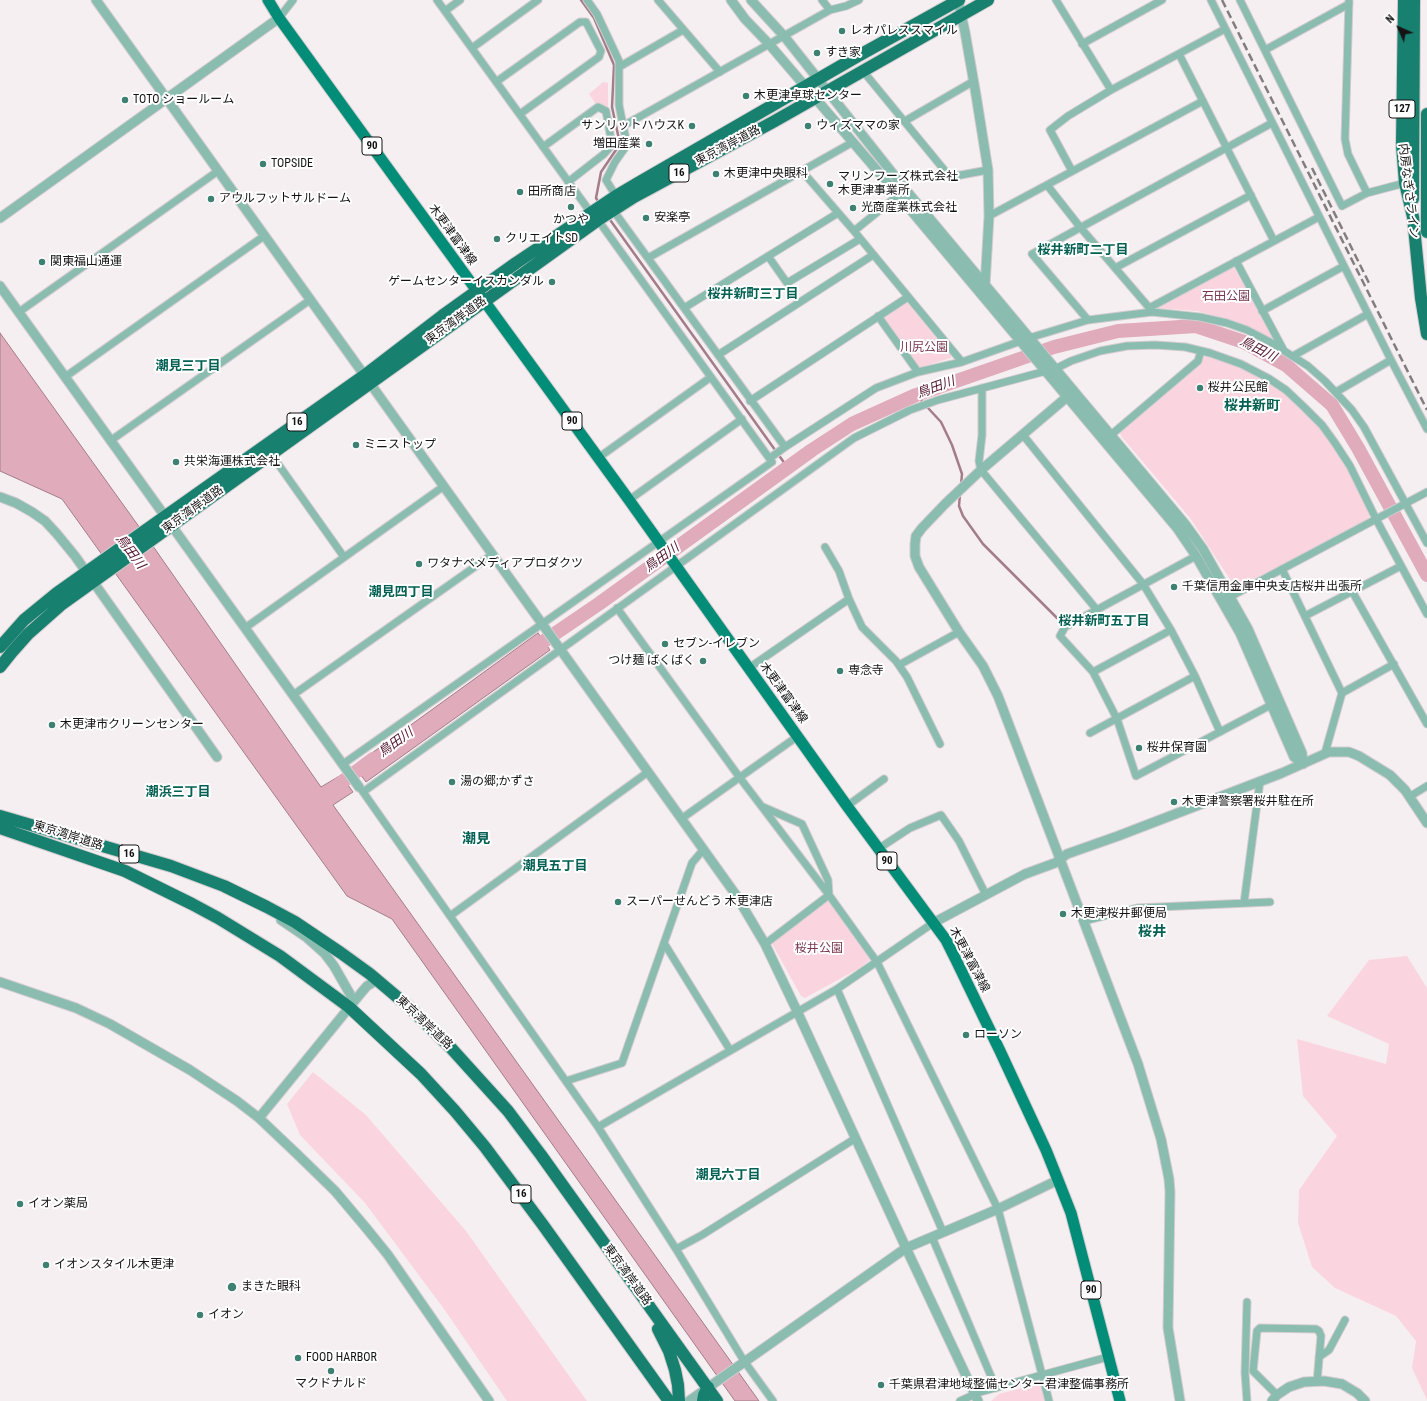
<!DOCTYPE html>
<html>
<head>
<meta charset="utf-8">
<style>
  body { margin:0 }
  #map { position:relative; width:1427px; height:1401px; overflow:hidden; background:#f6eff1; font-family:"Roboto Condensed",sans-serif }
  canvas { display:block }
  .north { position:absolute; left:1379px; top:8px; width:40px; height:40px; -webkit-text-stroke:3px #fff; paint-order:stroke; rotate:315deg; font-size:11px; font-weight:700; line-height:16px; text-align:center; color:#151314 }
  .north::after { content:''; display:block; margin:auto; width:14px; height:18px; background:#151314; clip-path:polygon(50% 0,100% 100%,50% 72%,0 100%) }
</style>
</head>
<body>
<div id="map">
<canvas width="1427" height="1401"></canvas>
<div class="north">N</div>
</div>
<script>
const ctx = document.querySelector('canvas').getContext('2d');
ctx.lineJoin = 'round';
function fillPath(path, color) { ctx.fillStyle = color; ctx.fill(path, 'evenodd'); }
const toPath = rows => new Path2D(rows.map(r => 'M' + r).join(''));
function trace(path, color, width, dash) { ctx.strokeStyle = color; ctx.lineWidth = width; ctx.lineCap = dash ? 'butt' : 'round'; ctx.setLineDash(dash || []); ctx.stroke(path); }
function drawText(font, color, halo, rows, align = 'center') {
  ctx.font = font + ' "Roboto Condensed","Noto Sans JP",sans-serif'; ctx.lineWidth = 4; ctx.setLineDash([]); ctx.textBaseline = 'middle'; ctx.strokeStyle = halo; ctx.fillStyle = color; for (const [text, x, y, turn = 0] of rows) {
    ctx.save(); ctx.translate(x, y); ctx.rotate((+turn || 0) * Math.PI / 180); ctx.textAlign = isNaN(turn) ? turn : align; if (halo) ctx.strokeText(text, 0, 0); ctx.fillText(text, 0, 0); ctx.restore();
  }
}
fillPath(toPath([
  [603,82,608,83,608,107,600,104,596,104,589,94],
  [1234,267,1276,341,1236,322,1197,311,1154,308],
  [907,302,951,355,951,358,921,367,918,366,884,319,884,316],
  [1206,356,1215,358,1241,367,1267,380,1286,393,1320,427,1349,468,1369,515,1369,518,1282,565,1237,587,1233,584,1190,518,1121,436,1120,432],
  [826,899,830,901,870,960,858,969,805,998,801,996,771,942],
  [1407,956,1427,988,1427,1400,1412,1368,1416,1341,1396,1316,1335,1288,1312,1267,1298,1223,1299,1190,1337,1136,1303,1096,1297,1039,1386,1064,1389,1044,1327,1016,1369,960],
  [313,1072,366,1115,466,1231,587,1401,507,1401,444,1309,365,1203,300,1135,287,1104],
  [1036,1384,1041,1387,1045,1401,991,1401,999,1394]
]), '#fad5df');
const water = toPath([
  [0,333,155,549,321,787,341,775,353,792,333,805,759,1401,735,1401,392,919,347,896,62,499,0,471,0,333],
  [538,633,550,650,366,782,354,766,538,633]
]);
fillPath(water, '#e0abbb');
trace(water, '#a37d89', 1);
trace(toPath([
  [581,0,594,18,614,65,612,107,620,144,601,172,596,198,599,203],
  [608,217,788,468],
  [916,395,941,422,952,445,962,474,961,485],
  [960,494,959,506,963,516,983,544,1057,618]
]), '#a37d89', 2.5);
trace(toPath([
  [528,652,600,603,812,450,852,424,916,395,1054,347,1118,331,1196,326,1244,342,1286,365,1332,405,1358,448,1427,575],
  [330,791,373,759]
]), '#e0abbb', 14);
const minor = toPath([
  [437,0,591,213],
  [587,0,597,14,619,61,619,105,627,145,615,162,606,180,616,196],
  [658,0,720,72],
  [822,0,830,10],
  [1056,0,1111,90],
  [1211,0,1391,360,1427,429],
  [1240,0,1342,206,1367,193,1405,183],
  [1349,0,1345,139,1348,154,1367,193],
  [445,11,460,0],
  [279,18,293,0],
  [1082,44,1162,0],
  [472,48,538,0],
  [1265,50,1349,4],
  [1179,54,1274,241],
  [619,67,683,30],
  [863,71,950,177,988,170],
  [496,82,580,22,586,22,601,51,599,57,520,114],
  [905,121,974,81],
  [623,126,830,10,846,6,859,0],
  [543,147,598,107,606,111,612,145,604,154,568,182],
  [802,171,854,231,962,362],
  [1072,171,1050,130,1068,116,1111,90,1225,29],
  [1047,185,1080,227,1152,311],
  [613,210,785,447,876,388,918,372,962,362,1021,341],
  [989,216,1203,101],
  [854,231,901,193],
  [768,256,787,283,860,239],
  [648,258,853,142],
  [1236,261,1283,349],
  [1115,268,1251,195],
  [684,308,838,213],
  [1149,308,1319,217],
  [1262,311,1344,266],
  [19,312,218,171],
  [878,316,918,372],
  [1088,320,1032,254,1272,123],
  [1029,338,1088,320,1152,312,1200,317,1227,323,1247,330,1270,342,1308,366,1325,381,1352,410,1364,427,1427,543],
  [718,355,873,255],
  [1293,356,1368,314],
  [1055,369,1071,361,1100,351,1127,346,1155,345,1185,347,1210,353,1241,364,1268,378,1286,390,1304,407,1322,425,1335,443,1350,466,1376,519,1427,614],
  [65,377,264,236],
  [982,388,982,435,979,461,981,470,1097,610],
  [1336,392,1391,360],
  [750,401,908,297],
  [1023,435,1143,584,1171,630,1195,676,1220,732],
  [1111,435,1198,361,1201,351],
  [110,441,310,300],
  [271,454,344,557],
  [598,458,711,377],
  [770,458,785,447],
  [629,500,742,419],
  [825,547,839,571,849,599,862,627,896,661,907,677,940,744],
  [1196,556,1065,627,1060,636,1093,672,1117,719,1136,776,1271,705],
  [1282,569,1342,693,1325,753],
  [1352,591,1427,724],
  [1226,599,1427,492],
  [617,608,740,778,829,895,877,962,998,1209,1049,1401],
  [1305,616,1401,566],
  [245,628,444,486],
  [899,665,959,632],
  [749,668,849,599],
  [1093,672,1171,630],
  [1342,693,1394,664],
  [293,695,493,554],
  [1090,733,1195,676],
  [343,764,772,462,598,220],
  [361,789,598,1127,676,1249,744,1361,773,1401],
  [363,792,854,438,910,410,938,400,1046,371],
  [1409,797,1427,786],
  [847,806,884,779],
  [763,807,802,824,828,880,829,895,765,944],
  [681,819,798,736],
  [878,849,910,828,941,815,959,841,986,895],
  [1244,903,1260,781],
  [450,916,648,772],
  [1084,921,1137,908,1270,902],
  [664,943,730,1050],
  [837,989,943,1232],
  [566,1081,622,1063,692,863,703,850],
  [598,1127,837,989,933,923],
  [932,1237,996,1388],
  [676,1249,702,1235,856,1138],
  [1247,1302,1245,1373,1247,1401],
  [1319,1357,1329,1350,1345,1320],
  [1277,1395,1253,1371,1257,1331,1260,1328,1316,1329,1319,1331,1321,1336,1317,1382],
  [960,1401,980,1392,1108,1357]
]);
const tertiary = toPath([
  [96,0,736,895,765,944,797,1011,906,1248,978,1401],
  [731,0,745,19,769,44,898,195,1177,528,1196,556,1240,633,1294,757,1303,764],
  [751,0,784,36,905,189,1185,524,1203,549,1248,629,1302,753,1303,764],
  [958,0,965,32,976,95,988,170,989,216,985,286],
  [0,218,279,18],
  [0,286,359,787],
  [1074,391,981,470,945,504,922,528,916,536,915,544,915,556,919,567,959,632,983,666,998,696,1138,1064,1161,1139,1169,1179,1170,1192,1168,1328,1180,1401],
  [0,497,16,503,32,512,45,521,57,534,75,556,217,757],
  [281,920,306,937,325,954,334,966,350,994,351,998,349,1007],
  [933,923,1025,874,1055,863,1067,854,1118,836,1282,773,1329,752,1349,752,1359,756,1390,775,1405,790,1427,823],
  [0,982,76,1008,110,1024,190,1070,237,1101,259,1118,297,1154,335,1191,367,1229,388,1255,489,1401],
  [259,1118,361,993,367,986,377,980],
  [689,1401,906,1248,998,1209,1058,1180],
  [1272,1401,1277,1395,1289,1387,1304,1382,1324,1381,1342,1384,1357,1393,1365,1401]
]);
const primary = toPath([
  [268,0,279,18,360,130,629,500,847,806,946,940,956,960,1000,1051,1046,1150,1058,1180,1071,1213,1120,1401]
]);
const trunk = toPath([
  [1404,0,1402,145,1405,183,1413,217,1421,298,1427,334],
  [1427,114,1427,232],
  [1413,199,1414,0],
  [0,647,24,620,57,593,365,375,442,316,516,263,616,196,638,183,858,56,959,0],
  [0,667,12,652,28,634,62,604,598,220,634,197,773,122,988,0],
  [0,816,171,866,224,886,267,907,295,922,341,953,370,974,409,1007,451,1048,508,1111,541,1155,717,1401],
  [0,828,125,871,192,904,218,918,280,956,349,1007,421,1074,455,1111,485,1147,543,1225,669,1401],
  [658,1329,669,1351,675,1370,678,1385,679,1401],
  [703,1401,704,1395,708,1387]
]);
trace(minor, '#d2ccce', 9);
trace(tertiary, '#d2ccce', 11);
trace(primary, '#d2ccce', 13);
trace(trunk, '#d2ccce', 14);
trace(minor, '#8abcaf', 7);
trace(tertiary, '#8abcaf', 9);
trace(primary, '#028d79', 11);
trace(trunk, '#17806f', 12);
trace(toPath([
  [1222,0,1427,410],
  [1312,168,1369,283]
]), '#827d7f', 2.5, [8, 4]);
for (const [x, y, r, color] of [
  [842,31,4,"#3e8173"],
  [817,53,4,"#3e8173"],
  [746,96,4,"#3e8173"],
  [125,100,4,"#3e8173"],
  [692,126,4,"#3e8173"],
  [808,126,4,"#3e8173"],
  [649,144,4,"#3e8173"],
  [263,164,4,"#3e8173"],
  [716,174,4,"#3e8173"],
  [830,184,4,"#3e8173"],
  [520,192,4,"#3e8173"],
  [211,199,4,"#3e8173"],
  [571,207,4,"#3e8173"],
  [853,208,4,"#3e8173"],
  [646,218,4,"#3e8173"],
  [497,239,4,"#3e8173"],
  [42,262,4,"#3e8173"],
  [552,282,4,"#3e8173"],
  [1200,388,4,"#3e8173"],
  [356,445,4,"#3e8173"],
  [176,462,4,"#3e8173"],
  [419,564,4,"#3e8173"],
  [1174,587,4,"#3e8173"],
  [665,644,4,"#3e8173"],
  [703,661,4,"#3e8173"],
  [840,671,4,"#3e8173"],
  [52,725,4,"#3e8173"],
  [1139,748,4,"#3e8173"],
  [452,782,4,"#3e8173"],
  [1174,802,4,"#3e8173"],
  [618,902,4,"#3e8173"],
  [1063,914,4,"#3e8173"],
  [966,1035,4,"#3e8173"],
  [20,1204,4,"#3e8173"],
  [46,1265,4,"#3e8173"],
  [232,1287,5,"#3e8173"],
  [200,1315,4,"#3e8173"],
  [298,1358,4,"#3e8173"],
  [331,1371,4,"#3e8173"],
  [881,1385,4,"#3e8173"]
]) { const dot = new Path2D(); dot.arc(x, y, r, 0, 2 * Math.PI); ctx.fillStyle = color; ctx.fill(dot); trace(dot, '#fff', 1.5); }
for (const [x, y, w] of [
  [1402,109,26],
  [372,146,20],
  [679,173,20],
  [572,421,20],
  [297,422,20],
  [129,854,20],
  [887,861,20],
  [521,1194,20],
  [1091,1290,20]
]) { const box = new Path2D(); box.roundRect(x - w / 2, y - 9, w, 18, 3); ctx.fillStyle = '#fff'; ctx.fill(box); trace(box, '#151314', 1); }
drawText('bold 11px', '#151314', null, [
  ["127",1402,109],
  ["90",372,146],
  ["16",679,173],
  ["90",572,421],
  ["16",297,422],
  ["16",129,854],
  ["90",887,861],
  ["16",521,1194],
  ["90",1091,1290]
]);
drawText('12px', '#151314', '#fff', [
  ["レオパレススマイル",850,31],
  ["すき家",825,53],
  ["木更津卓球センター",754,96],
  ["TOTO ショールーム",133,100],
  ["サンリットハウスK",684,126,"right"],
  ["ウィズママの家",816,126],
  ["増田産業",641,144,"right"],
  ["TOPSIDE",271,164],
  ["木更津中央眼科",724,174],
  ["マリンフーズ株式会社",838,177],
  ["木更津事業所",838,191],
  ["田所商店",528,192],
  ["アウルフットサルドーム",219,199],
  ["光商産業株式会社",861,208],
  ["安楽亭",654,218],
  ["かつや",571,220,"center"],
  ["クリエイトSD",505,239],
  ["関東福山通運",50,262],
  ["ゲームセンターイスカンダル",544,282,"right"],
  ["桜井公民館",1208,388],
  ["ミニストップ",364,445],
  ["共栄海運株式会社",184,462],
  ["ワタナベメディアプロダクツ",427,564],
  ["千葉信用金庫中央支店桜井出張所",1182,587],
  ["セブン-イレブン",673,644],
  ["つけ麺 ばくばく",695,661,"right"],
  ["専念寺",848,671],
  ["木更津市クリーンセンター",60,725],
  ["桜井保育園",1147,748],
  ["湯の郷;かずさ",460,782],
  ["木更津警察署桜井駐在所",1182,802],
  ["スーパーせんどう 木更津店",626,902],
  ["木更津桜井郵便局",1071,914],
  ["ローソン",974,1035],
  ["イオン薬局",28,1204],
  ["イオンスタイル木更津",54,1265],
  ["まきた眼科",241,1287],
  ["イオン",208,1315],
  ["FOOD HARBOR",306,1358],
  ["マクドナルド",331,1384,"center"],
  ["千葉県君津地域整備センター君津整備事務所",889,1385]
], 'left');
drawText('12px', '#151314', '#fff', [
  ["東京湾岸道路",728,146,-28],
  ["内房なぎさライン",1408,191,83],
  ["木更津富津線",452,235,54],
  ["東京湾岸道路",456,321,-36],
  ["東京湾岸道路",193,510,-36],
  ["木更津富津線",783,693,54],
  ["東京湾岸道路",68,836,17],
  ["木更津富津線",969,960,62],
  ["東京湾岸道路",424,1023,43],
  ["東京湾岸道路",627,1275,54]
]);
drawText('12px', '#78374e', '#fff', [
  ["石田公園",1226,297],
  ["川尻公園",924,348],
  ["桜井公園",819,949]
]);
drawText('bold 13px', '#036052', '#fff', [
  ["桜井新町二丁目",1083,251],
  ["桜井新町三丁目",753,295],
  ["潮見三丁目",188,367],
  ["潮見四丁目",401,593],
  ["桜井新町五丁目",1104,622],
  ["潮浜三丁目",178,793],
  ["潮見五丁目",555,867],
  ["潮見六丁目",728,1176]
]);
drawText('italic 13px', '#51132d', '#fff', [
  ["鳥田川",1258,350,27],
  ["鳥田川",936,388,-20],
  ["鳥田川",130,552,53],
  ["鳥田川",662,558,-36],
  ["鳥田川",396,743,-36]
]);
drawText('bold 14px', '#036052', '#fff', [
  ["桜井新町",1252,406],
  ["潮見",476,839],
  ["桜井",1152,932]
]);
</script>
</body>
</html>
